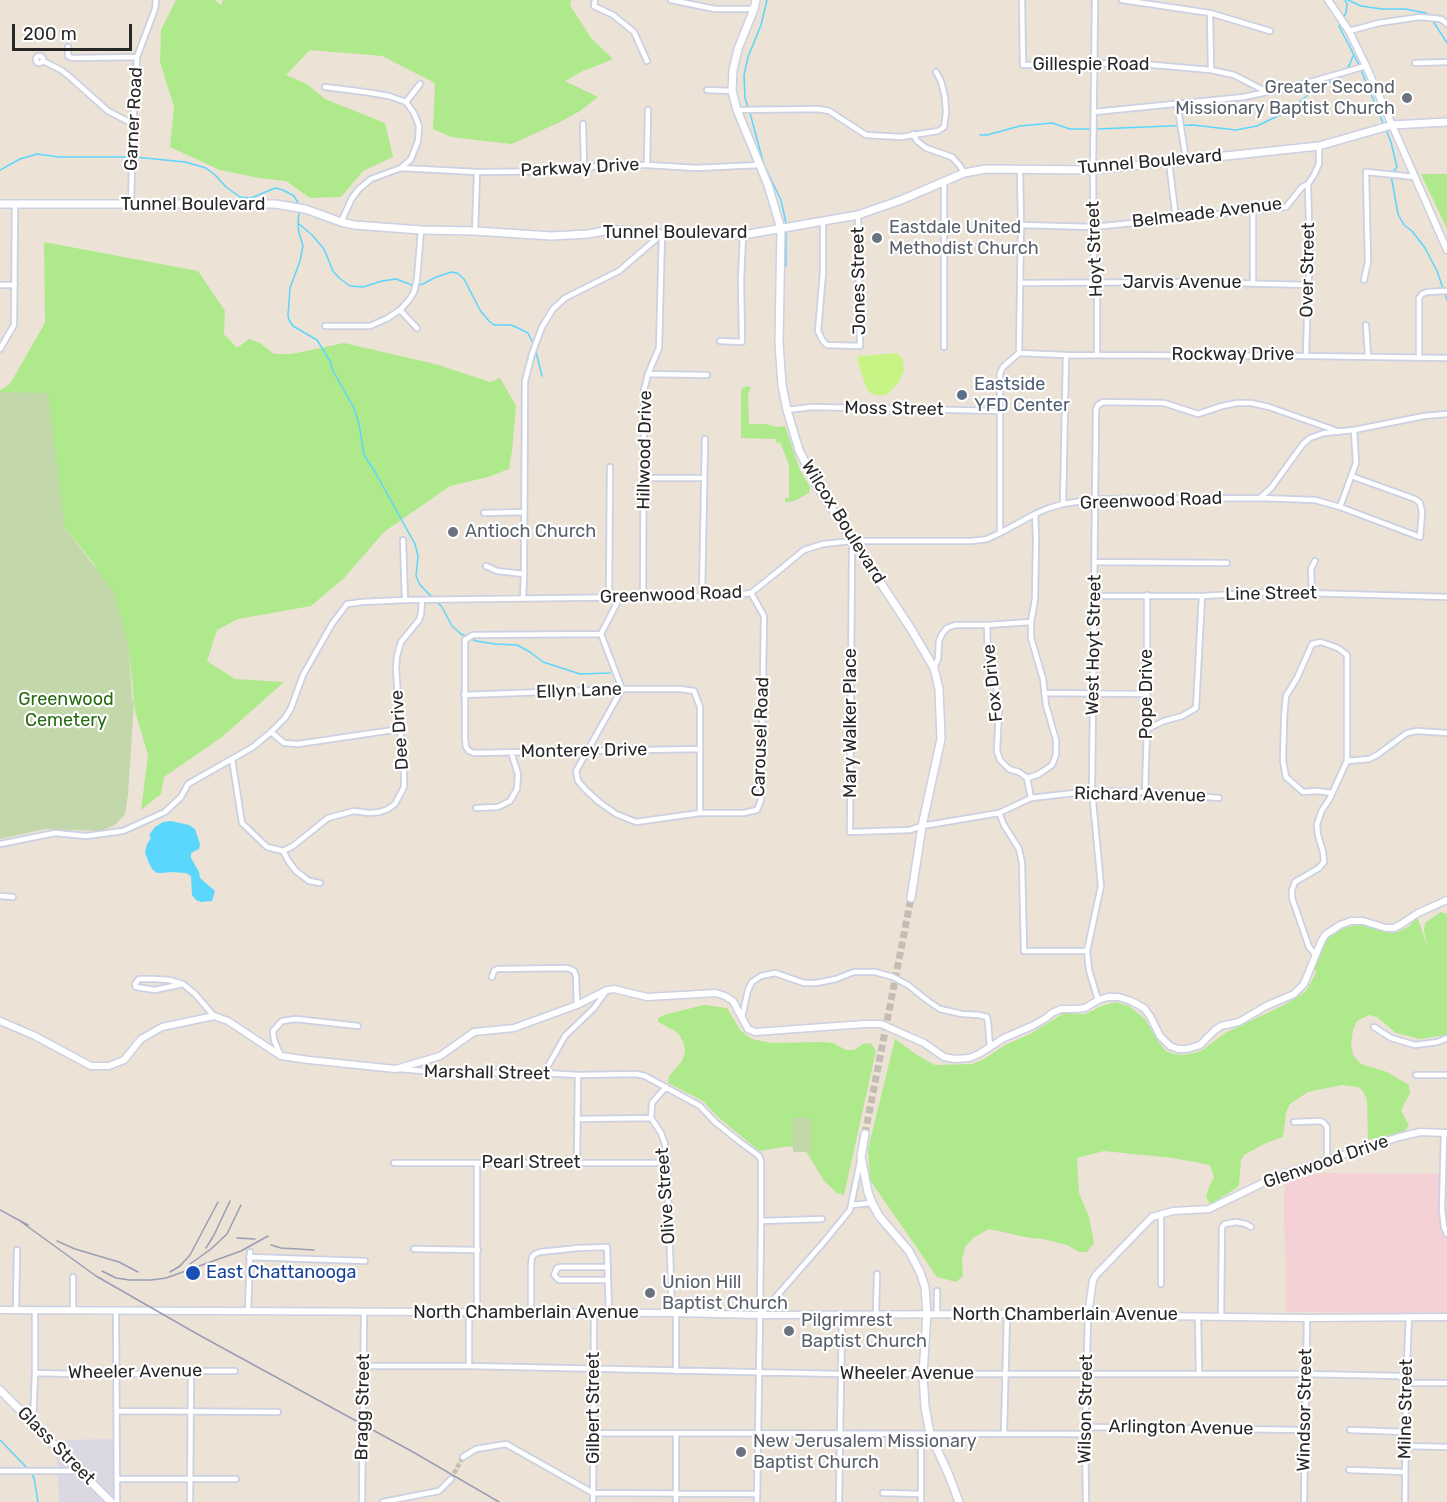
<!DOCTYPE html>
<html>
<head>
<meta charset="utf-8">
<style>
  body { margin:0 }
  #map { position:relative; width:1447px; height:1502px; overflow:hidden; background:#ece2d6; font-family:Rubik,sans-serif }
  canvas { display:block }
  .scale { position:absolute; left:12px; top:24px; width:120px; height:27px; box-sizing:border-box; border:3px solid #272727; border-top:0; padding-left:8px; font-size:18px; line-height:21px; white-space:nowrap; color:#272727; -webkit-text-stroke:4px #fff; paint-order:stroke }
</style>
</head>
<body>
<div id="map">
<canvas width="1447" height="1502"></canvas>
<div class="scale">200 m</div>
</div>
<script>
const ctx = document.querySelector('canvas').getContext('2d');
ctx.lineJoin = 'round';
function fillPath(path, color) { ctx.fillStyle = color; ctx.fill(path, 'evenodd'); }
const toPath = rows => new Path2D(rows.map(r => 'M' + r).join(''));
function trace(path, color, width, dash) { ctx.strokeStyle = color; ctx.lineWidth = width; ctx.lineCap = dash ? 'butt' : 'round'; ctx.setLineDash(dash || []); ctx.stroke(path); }
function drawText(font, color, halo, rows, align = 'center') {
  ctx.font = font + ' Rubik,sans-serif'; ctx.lineWidth = 4.5; ctx.setLineDash([]); ctx.textBaseline = 'middle'; ctx.strokeStyle = halo; ctx.fillStyle = color; for (const [text, x, y, turn = 0] of rows) {
    ctx.save(); ctx.translate(x, y); ctx.rotate((+turn || 0) * Math.PI / 180); ctx.textAlign = isNaN(turn) ? turn : align; if (halo) ctx.strokeText(text, 0, 0); ctx.fillText(text, 0, 0); ctx.restore();
  }
}
fillPath(toPath([
  [121,1439,121,1502,59,1502,56,1440]
]), '#dbd8e3');
fillPath(toPath([
  [1323,1173,1447,1174,1447,1313,1286,1312,1284,1202,1285,1182,1292,1176]
]), '#f4d1d4');
fillPath(toPath([
  [176,0,215,0,221,5,223,0,571,0,570,5,591,38,613,59,583,71,565,81,598,97,580,111,560,122,512,144,451,137,433,129,435,83,382,56,310,50,286,75,307,84,325,99,385,123,393,157,363,171,341,197,310,198,286,181,259,178,220,170,170,147,174,107,160,62,161,30],
  [1421,174,1447,174,1447,229],
  [44,242,198,271,225,311,224,334,237,348,249,339,260,343,274,354,292,354,344,343,435,364,490,382,500,378,516,406,512,451,509,469,488,477,450,486,384,532,344,578,311,606,238,619,217,630,207,661,235,679,284,682,222,737,164,777,161,794,141,810,148,755,135,711,129,649,94,564,37,493,0,478,0,390,10,384,45,323],
  [746,386,751,387,748,395,749,424,766,424,777,427,785,426,800,470,810,487,809,493,794,501,787,502,785,501,785,498,789,498,789,465,780,442,776,443,776,439,741,438,741,392,742,389],
  [1441,912,1447,914,1447,1035,1420,1039,1396,1033,1377,1017,1369,1015,1357,1021,1353,1030,1351,1043,1353,1055,1360,1063,1364,1065,1387,1072,1409,1085,1410,1093,1401,1110,1409,1126,1403,1132,1368,1140,1367,1100,1363,1091,1358,1087,1342,1085,1308,1092,1290,1104,1286,1112,1283,1137,1266,1143,1244,1155,1241,1160,1239,1185,1235,1189,1210,1204,1206,1197,1209,1187,1214,1177,1210,1165,1173,1158,1104,1151,1077,1158,1079,1193,1089,1217,1094,1243,1087,1252,1079,1252,1067,1245,1043,1239,1030,1238,989,1229,973,1238,965,1247,962,1260,963,1276,956,1282,937,1277,870,1180,868,1149,895,1039,917,1055,935,1065,972,1064,984,1059,1005,1045,1030,1034,1064,1013,1085,1014,1104,1005,1116,1002,1129,1006,1145,1019,1159,1043,1166,1051,1173,1054,1185,1055,1201,1051,1225,1033,1286,1004,1306,991,1316,973,1314,967,1323,943,1334,931,1342,928,1363,924,1388,930,1392,933,1400,931,1411,925,1413,919,1417,916,1428,948,1424,931,1425,923],
  [704,1005,727,1008,740,1030,752,1039,771,1043,824,1042,833,1043,846,1050,854,1050,863,1044,871,1043,876,1051,844,1195,837,1193,824,1181,806,1151,790,1146,759,1151,719,1118,703,1101,668,1083,669,1076,682,1061,685,1052,684,1044,680,1036,675,1031,658,1022,658,1018,667,1014]
]), '#aeea8b');
fillPath(toPath([
  [0,392,48,393,65,528,114,592,129,649,132,698,134,702,128,795,125,814,116,824,102,831,45,829,0,839],
  [793,1118,811,1118,811,1152,793,1152]
]), '#c2d8ab');
fillPath(toPath([
  [897,353,903,359,904,371,898,384,887,394,880,396,870,393,866,387,857,359,859,355,863,356]
]), '#c8f385');
fillPath(toPath([
  [171,821,189,825,195,829,200,844,199,849,191,853,191,858,199,872,200,878,215,891,212,901,201,902,196,900,192,895,191,876,186,873,170,872,163,873,157,873,152,869,148,861,145,852,147,844,151,838,149,835,155,827,163,822]
]), '#5bd6fc');
trace(toPath([
  [1348,0,1361,6,1382,9,1405,9,1426,13,1428,15],
  [1343,18,1346,13,1347,4,1345,0],
  [1433,21,1447,43],
  [1341,23,1339,26,1359,65],
  [1347,69,1350,64,1353,56],
  [1361,70,1383,123],
  [748,107,745,98,744,75,748,57,761,25,767,0],
  [750,113,764,165,781,200,786,223],
  [1097,129,1193,125,1236,130,1257,126,1288,111,1301,101,1317,87,1339,79,1341,76],
  [1386,130,1391,142,1397,167,1393,172],
  [980,135,987,135,1020,126,1052,123,1070,129,1091,129],
  [135,157,185,162,206,168,215,175,226,187,240,197,251,198,275,188,283,190,294,196,300,206],
  [0,170,20,159,37,154,59,157,129,157],
  [1391,175,1398,214,1404,225,1412,231,1425,248,1437,271,1447,300],
  [299,211,298,224,299,233,303,246,300,261,290,288,288,315,289,320,293,326,317,340,330,361,333,371,354,408,359,424,364,455,375,472,415,544,418,556,416,576,420,585,433,598],
  [299,224,312,235,324,249,333,271,339,278,350,286,363,287,382,281,396,279,412,285],
  [786,266,786,231],
  [419,285,423,284,436,277,452,272,457,273,464,279,480,310,489,321,494,325,511,325,518,328,528,333,533,343],
  [536,352,542,376],
  [436,601,442,607,452,626,461,634,476,641,495,644,517,645,530,652,543,662,580,674,610,673],
  [0,1440,28,1469],
  [31,1473,34,1478,38,1502]
]), '#5bd6fc', 1.5);
trace(toPath([
  [451,1479,463,1457]
]), '#c5bdb3', 4.5, [4.5, 2]);
trace(toPath([
  [865,1134,911,898]
]), '#c5bdb3', 7, [7, 3.5]);
const minor = toPath([
  [595,0,594,6,613,15,634,32,647,61],
  [671,0,715,9,754,9],
  [1022,0,1023,65,1131,63,1211,70,1234,75,1267,92,1300,85,1366,66],
  [1095,0,1093,170,1094,283,1097,290,1097,355],
  [1122,0,1210,13,1270,31],
  [1210,13,1211,70],
  [1349,31,1379,23,1420,17,1441,19,1447,24],
  [68,47,68,56,72,58,137,57],
  [43,61,43,58,41,56,38,56,36,58,36,61,38,63,40,63,43,61,61,70,70,77,108,111,133,124],
  [1415,63,1447,62],
  [325,87,365,92,389,96,406,102,414,113,419,126,418,141,411,159,401,168,371,179,359,189,352,198,341,222],
  [707,90,732,91],
  [406,102,420,84],
  [1177,103,1186,159],
  [737,110,818,109,829,111,866,135,901,137,938,131,944,127,946,113,945,97,941,81,936,72],
  [1094,112,1244,97,1267,92],
  [583,124,584,169],
  [913,134,917,141,926,148,952,157,960,166,964,173],
  [1169,162,1176,219],
  [647,165,648,110],
  [401,168,477,172,573,171,602,165,647,165,696,168,759,165],
  [944,182,944,347],
  [131,205,133,125,137,57,155,9,156,0],
  [1253,211,1253,283],
  [823,221,823,273,818,331,823,341,827,345,860,346,858,215],
  [1021,225,1094,227,1286,207,1302,187,1308,184,1314,175,1319,164,1319,146],
  [475,231,477,172],
  [1364,280,1368,262,1366,172,1415,177],
  [1020,283,1195,282,1308,285],
  [0,285,15,285],
  [400,310,417,328],
  [1366,325,1368,356],
  [325,326,370,326,386,319,400,310,409,300,414,292,417,279,421,230],
  [720,341,742,342,741,280,743,235],
  [0,349,14,325,15,204],
  [1019,353,1066,355,1306,356,1447,358],
  [1306,356,1308,285,1310,268,1308,184],
  [1419,357,1419,298,1422,294,1427,292,1447,291],
  [648,374,707,375],
  [787,410,812,407,1000,411],
  [644,478,704,478],
  [1260,498,1271,488,1303,444,1310,438,1324,433,1354,430,1424,416,1447,414],
  [1063,504,1066,355],
  [1340,507,1356,463,1354,430],
  [484,513,524,512],
  [1000,533,1000,373,1003,367,1019,353,1021,225,1020,169],
  [403,540,405,600],
  [852,541,850,832,910,830,922,826,999,813,1031,798,1092,791,1145,792,1219,798],
  [1095,562,1227,563],
  [486,566,497,571,524,574],
  [1312,593,1311,569,1315,561],
  [643,596,644,390,648,374,659,348,662,234],
  [702,596,705,439],
  [1095,596,1202,596,1271,592,1447,597],
  [620,597,601,634,622,689,576,771,578,781,586,790,599,802,616,814,636,822,700,813,744,813,757,810,761,800,764,616,751,593],
  [523,598,524,574,525,381,532,354,542,327,553,309,565,298,619,271,662,234],
  [609,598,610,467],
  [987,625,988,657,996,684,999,710,997,751,1000,760,1009,769,1019,772,1027,778,1031,798],
  [601,634,473,635,465,640,465,739,466,747,469,751,474,753,699,749],
  [934,668,938,659,939,641,942,634,947,628,955,625,987,625,1031,622],
  [1044,693,1147,694],
  [464,695,622,689,680,689,694,691,700,707,700,813],
  [1147,729,1164,721,1182,716,1196,708,1202,596],
  [271,732,284,743,298,744,400,729],
  [232,759,242,823,267,847,283,851,293,846,328,818,354,811,369,813,380,812,388,809,395,804,404,787,404,774,400,729,396,668,397,656,401,642,419,620,421,614,422,600],
  [1347,761,1369,759,1377,755,1407,733,1417,731,1447,733],
  [1027,778,1037,775,1045,770,1052,765,1056,755,1056,740,1046,705,1043,679,1031,638,1031,622,1035,599,1036,539,1035,514],
  [1145,792,1147,729,1147,595],
  [476,808,498,807,510,801,517,789,518,774,511,752],
  [999,813,1004,825,1019,849,1022,863,1024,951,1087,951],
  [0,844,55,833,86,836,123,831,165,812,181,797,188,784,253,747,271,732,285,718,291,708,303,675,332,624,347,604,362,602,405,600,726,596,751,593,776,573,804,550,823,544,852,541,972,541,987,539,1000,533,1035,514,1049,508,1063,504,1095,499,1260,498,1315,500,1340,507,1420,537,1422,512,1420,503,1415,499,1351,476],
  [283,851,289,862,296,871,309,881,320,883],
  [0,896,13,897],
  [1315,954,1309,947,1292,898,1292,890,1295,882,1319,868,1324,862,1323,852,1318,835,1317,824,1322,810,1329,800,1347,761,1347,655,1338,648,1321,642,1312,644,1297,678,1286,696,1284,718,1283,761,1286,777,1303,792,1317,791,1332,793],
  [492,977,494,971,497,969,568,968,574,971,576,976,577,1005],
  [183,984,155,990,136,987,135,984,139,979,155,979,169,980,183,984,195,994,214,1016],
  [1098,1000,1089,970,1087,951,1101,886,1092,791,1096,409,1098,405,1103,402,1164,403,1198,414,1222,406,1237,403,1251,403,1269,407,1340,432],
  [742,1017,748,990,752,982,761,976,775,973,804,983,816,983,836,979,854,972,875,972,893,977,908,985,928,1001,940,1009,962,1014,979,1015,987,1017,988,1022,990,1047],
  [1374,1027,1391,1038,1415,1045,1438,1042,1447,1038],
  [280,1054,274,1040,273,1031,282,1021,296,1019,358,1026],
  [399,1069,447,1073,544,1073,578,1075,636,1074,645,1076,700,1106,715,1122,740,1142,759,1156,761,1161,761,1221,760,1315],
  [544,1073,565,1036,594,1008,607,990],
  [1416,1075,1447,1075],
  [666,1087,652,1103,651,1118,661,1133,665,1144,667,1163,672,1313],
  [577,1119,651,1118],
  [1294,1122,1320,1121,1324,1123,1327,1127,1327,1160],
  [1444,1133,1442,1210,1444,1227,1447,1234],
  [394,1163,667,1163],
  [577,1163,578,1075],
  [852,1205,872,1203],
  [1161,1214,1161,1284],
  [761,1221,822,1219],
  [414,1249,478,1250],
  [249,1257,365,1261],
  [608,1267,561,1267,557,1268,554,1275,559,1280,608,1280],
  [937,1291,937,1314],
  [16,1310,17,1250],
  [73,1311,73,1277],
  [116,1311,117,1502],
  [248,1312,250,1252],
  [469,1312,469,1366],
  [477,1312,477,1163],
  [531,1313,531,1264,532,1257,535,1254,540,1252,578,1248,607,1247,609,1313],
  [876,1314,877,1274],
  [1198,1316,1199,1374],
  [1221,1316,1222,1227,1225,1224,1236,1222,1246,1224,1251,1227],
  [364,1366,469,1366,840,1374,1306,1374,1399,1376,1406,1383,1447,1383],
  [676,1371,676,1313],
  [35,1373,117,1375,191,1371,235,1371],
  [117,1411,278,1412],
  [33,1423,35,1373,35,1310],
  [1350,1430,1405,1432],
  [593,1433,1085,1434,1090,1427,1304,1430],
  [1004,1433,1007,1314],
  [1406,1446,1447,1447],
  [463,1457,476,1449,506,1444,593,1493,757,1494],
  [1349,1470,1405,1472],
  [0,1471,80,1471],
  [117,1479,236,1479],
  [883,1493,921,1494],
  [190,1502,191,1371],
  [362,1502,364,1312],
  [383,1502,439,1491,451,1479],
  [593,1502,594,1313],
  [676,1502,676,1433],
  [757,1502,760,1315,823,1243,850,1210,860,1162],
  [839,1502,842,1314],
  [921,1502,921,1434],
  [1086,1502,1085,1434,1088,1315],
  [1304,1502,1307,1318],
  [1405,1502,1406,1383,1409,1317]
]);
const tertiary = toPath([
  [1328,0,1349,31,1366,66,1447,250],
  [0,1021,33,1035,91,1066,109,1066,124,1060,141,1039,162,1027,214,1016,228,1021,281,1056,309,1060,396,1069,440,1056,474,1032,514,1028,577,1005,607,990,614,989,647,997,716,993,725,996,733,1001,748,1029,755,1032,865,1024,881,1024,924,1043,944,1057,955,1059,969,1058,979,1054,1004,1038,1032,1026,1046,1018,1052,1013,1061,1009,1076,1009,1085,1008,1098,1000,1108,997,1119,997,1131,1001,1144,1008,1150,1016,1160,1036,1170,1046,1178,1049,1187,1049,1200,1045,1215,1030,1221,1026,1239,1022,1266,1006,1294,994,1304,984,1321,942,1325,935,1340,925,1351,921,1363,921,1386,928,1394,928,1400,925,1418,913,1447,900],
  [0,1310,672,1313,760,1315,1007,1314,1307,1318,1447,1317],
  [1088,1315,1093,1280,1096,1275,1152,1217,1173,1211,1209,1209,1277,1176,1399,1137,1420,1132,1447,1133]
]);
const secondary = toPath([
  [756,0,754,9,738,49,733,70,732,91,737,110,768,185,781,229,779,343,782,385,787,410,799,450,817,486,911,629,934,668,939,689,941,739,922,826,911,898],
  [0,204,275,204,305,209,341,222,354,225,421,230,475,231,551,236,588,234,610,230,623,230,662,234,743,235,858,215,901,200,964,173,986,169,1093,170,1132,166,1319,146,1392,125,1447,122],
  [865,1134,861,1157,868,1192,872,1203,879,1216,909,1251,920,1272,925,1287,927,1314,923,1374,925,1407,930,1434,948,1473,959,1502],
  [0,1390,80,1471,111,1502]
]);
trace(minor, '#cbd0e2', 8);
trace(tertiary, '#cbd0e2', 9);
trace(secondary, '#cbd0e2', 10);
trace(minor, '#fff', 4.5);
trace(tertiary, '#fff', 6);
trace(secondary, '#fff', 7);
trace(toPath([
  [0,1210,28,1225],
  [20,1221,96,1276,199,1335,413,1452,499,1502],
  [237,1238,255,1239],
  [57,1241,75,1249,119,1262,138,1272],
  [271,1245,281,1248,314,1250],
  [206,1248,214,1235,230,1201],
  [190,1264,211,1249,227,1234,241,1205],
  [102,1271,116,1278,130,1280,151,1280,166,1278,241,1251,268,1236],
  [170,1272,180,1266,190,1255,218,1202]
]), '#999eb4', 1.5);
for (const [x, y, r, color] of [
  [1407,98,6,"#6b7280"],
  [877,238,6,"#6b7280"],
  [962,395,6,"#5c6f8a"],
  [453,532,6,"#6b7280"],
  [193,1273,8,"#1a4fb4"],
  [650,1293,6,"#6b7280"],
  [789,1331,6,"#6b7280"],
  [741,1452,6,"#6b7280"]
]) { const dot = new Path2D(); dot.arc(x, y, r, 0, 2 * Math.PI); ctx.fillStyle = color; ctx.fill(dot); trace(dot, '#fff', 2); }
drawText('18px', '#272727', '#fff', [
  ["Gillespie Road",1091,65],
  ["Garner Road",134,119,-87],
  ["Tunnel Boulevard",1150,162,-5],
  ["Parkway Drive",580,168,-3],
  ["Tunnel Boulevard",193,205],
  ["Belmeade Avenue",1207,213,-7],
  ["Tunnel Boulevard",675,233],
  ["Hoyt Street",1095,249,-92],
  ["Over Street",1308,270,-89],
  ["Jones Street",859,281,-91],
  ["Jarvis Avenue",1182,283],
  ["Rockway Drive",1233,355],
  ["Moss Street",894,409,1],
  ["Hillwood Drive",645,450,-89],
  ["Greenwood Road",1151,501,-2],
  ["Wilcox Boulevard",843,522,58],
  ["Line Street",1271,594,-1],
  ["Greenwood Road",671,595,-2],
  ["West Hoyt Street",1094,645,-89],
  ["Fox Drive",993,683,-96],
  ["Ellyn Lane",579,691,-2],
  ["Pope Drive",1147,694,-90],
  ["Mary Walker Place",851,723,-90],
  ["Dee Drive",400,730,-94],
  ["Carousel Road",761,737,-88],
  ["Monterey Drive",584,751,-1],
  ["Richard Avenue",1140,795,1],
  ["Marshall Street",487,1073,1],
  ["Glenwood Drive",1326,1162,-19],
  ["Pearl Street",531,1163],
  ["Olive Street",666,1196,-94],
  ["North Chamberlain Avenue",526,1313],
  ["North Chamberlain Avenue",1065,1315],
  ["Wheeler Avenue",135,1372,-1],
  ["Wheeler Avenue",907,1374],
  ["Bragg Street",363,1407,-89],
  ["Gilbert Street",594,1408,-90],
  ["Wilson Street",1086,1409,-89],
  ["Milne Street",1406,1409,-89],
  ["Windsor Street",1305,1410,-89],
  ["Arlington Avenue",1181,1428,1],
  ["Glass Street",56,1446,45]
]);
drawText('18px', '#5b616d', '#fff', [
  ["Greater Second",1395,88,"right"],
  ["Missionary Baptist Church",1395,109,"right"],
  ["Eastdale United",889,228],
  ["Methodist Church",889,249],
  ["Antioch Church",465,532],
  ["Union Hill",662,1283],
  ["Baptist Church",662,1304],
  ["Pilgrimrest",801,1321],
  ["Baptist Church",801,1342],
  ["New Jerusalem Missionary",753,1442],
  ["Baptist Church",753,1463]
], 'left');
drawText('18px', '#4e5e75', '#fff', [
  ["Eastside",974,385],
  ["YFD Center",974,406]
], 'left');
drawText('18px', '#266a11', '#fff', [
  ["Greenwood",66,700],
  ["Cemetery",66,721]
]);
drawText('18px', '#164399', '#fff', [
  ["East Chattanooga",206,1273]
], 'left');
</script>
</body>
</html>
